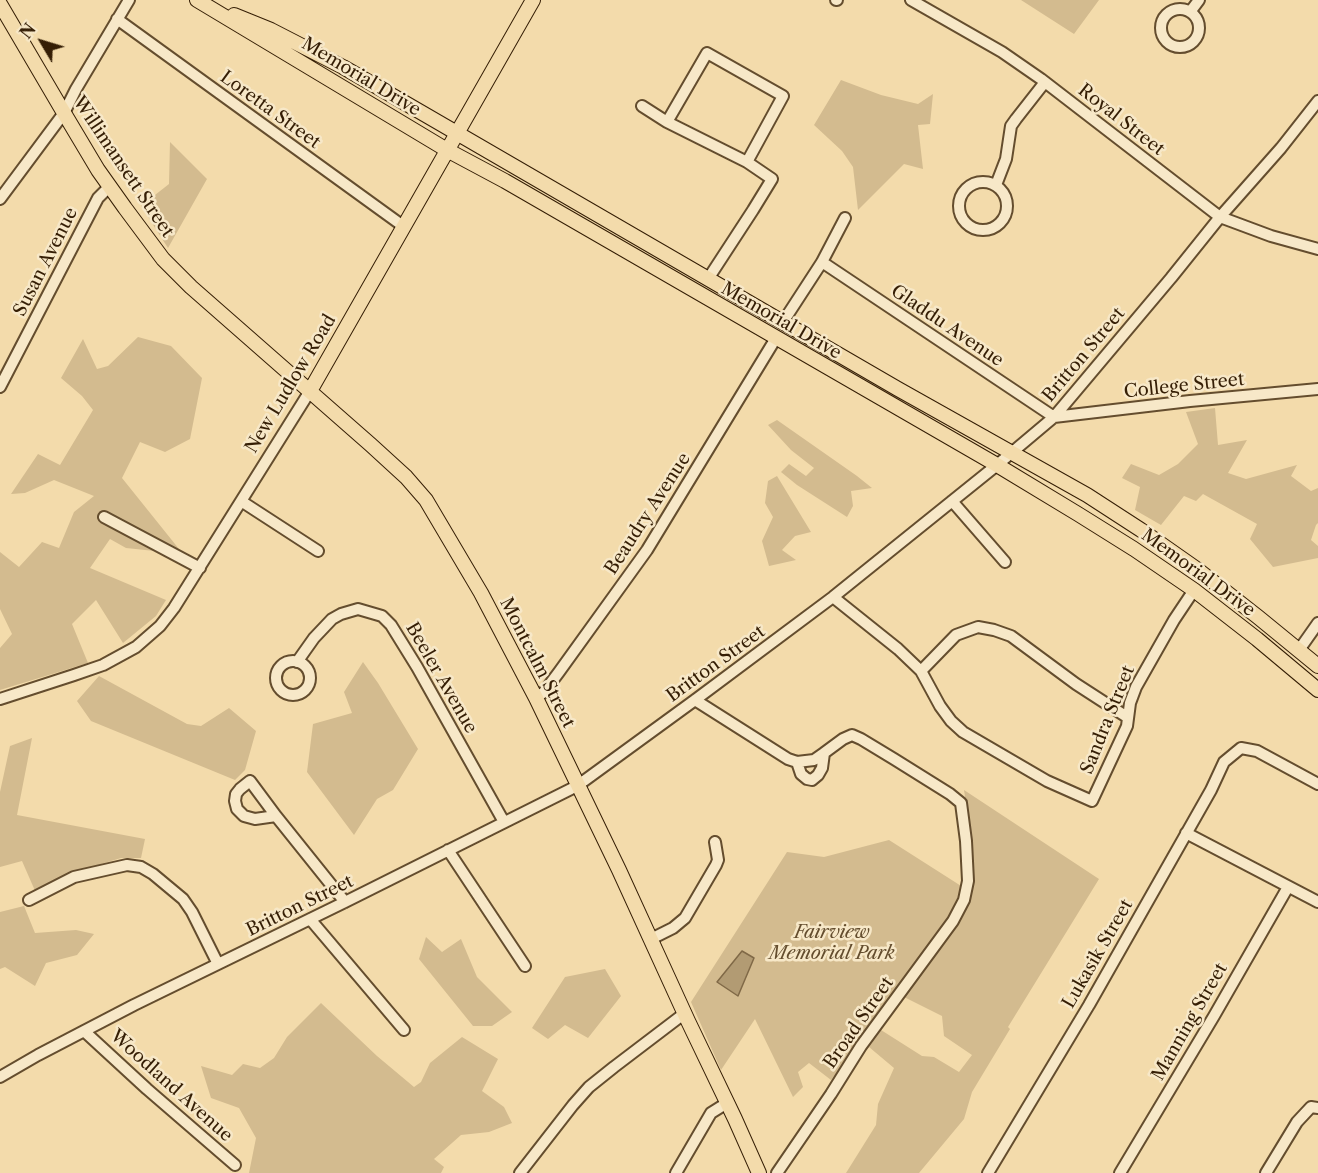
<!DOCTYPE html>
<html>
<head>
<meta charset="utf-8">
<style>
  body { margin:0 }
  #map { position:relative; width:1318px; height:1173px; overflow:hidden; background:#f3dbab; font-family:"Libre Caslon Text",serif }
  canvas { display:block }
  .north { position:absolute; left:12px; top:12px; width:60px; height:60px; -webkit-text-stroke:4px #f7e8c8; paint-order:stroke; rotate:308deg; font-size:16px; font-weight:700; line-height:24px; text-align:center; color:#351e05 }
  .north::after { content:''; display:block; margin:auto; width:21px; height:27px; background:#351e05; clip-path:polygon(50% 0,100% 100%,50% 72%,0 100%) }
</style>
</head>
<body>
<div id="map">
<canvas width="1318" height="1173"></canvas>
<div class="north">N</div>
</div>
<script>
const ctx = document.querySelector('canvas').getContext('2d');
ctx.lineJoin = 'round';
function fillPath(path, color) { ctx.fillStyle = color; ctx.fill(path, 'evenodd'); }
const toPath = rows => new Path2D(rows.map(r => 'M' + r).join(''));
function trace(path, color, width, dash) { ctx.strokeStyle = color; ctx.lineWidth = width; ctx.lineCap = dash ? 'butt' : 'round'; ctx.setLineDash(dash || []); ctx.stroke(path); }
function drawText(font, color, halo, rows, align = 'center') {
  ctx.font = font + ' "Libre Caslon Text",serif'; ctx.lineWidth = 5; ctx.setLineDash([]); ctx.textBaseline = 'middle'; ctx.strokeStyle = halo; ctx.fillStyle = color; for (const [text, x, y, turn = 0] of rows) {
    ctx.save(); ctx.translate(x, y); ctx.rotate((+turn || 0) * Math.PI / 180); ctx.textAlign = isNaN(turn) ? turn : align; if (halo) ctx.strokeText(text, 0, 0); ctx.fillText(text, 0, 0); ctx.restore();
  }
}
fillPath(toPath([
  [1021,0,1099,0,1074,34],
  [841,80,881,95,918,104,933,94,930,124,918,125,923,169,904,164,858,210,853,167,842,151,814,125],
  [170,142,207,179,168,248,141,206,169,184],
  [138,337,171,346,202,378,190,439,165,452,140,442,122,478,183,554,126,548,110,539,90,568,166,600,156,616,123,643,96,600,72,624,88,663,0,690,0,648,12,634,0,609,0,552,19,567,42,542,59,548,74,512,94,496,54,480,25,493,11,494,38,454,60,465,93,410,82,396,61,378,83,339,97,369,108,366],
  [1215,408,1218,445,1247,440,1228,473,1246,479,1297,465,1291,476,1311,491,1318,488,1318,523,1316,525,1311,540,1318,546,1318,558,1273,567,1250,539,1257,524,1203,494,1196,501,1184,496,1161,525,1135,510,1140,487,1122,478,1131,464,1159,475,1178,464,1198,444,1186,412],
  [777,420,857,476,872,488,851,491,853,506,847,517,797,485,781,472,789,464,806,476,814,468,791,450,768,425],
  [777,476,811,532,795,536,782,550,796,560,769,566,762,541,773,517,765,503,768,481],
  [363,662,378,683,418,749,393,790,377,799,354,835,307,772,313,724,352,713,344,692],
  [99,676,187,724,201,726,229,708,256,731,245,770,235,780,91,721,77,701],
  [32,738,17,815,145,839,141,858,121,858,71,873,36,893,22,861,0,867,0,792,10,746],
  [964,790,1099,879,1008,1027,1010,1029,972,1092,964,1119,919,1173,846,1173,876,1125,878,1104,894,1068,869,1047,881,1030,922,1056,934,1057,959,1072,972,1055,944,1036,942,1016,904,997,918,977,839,1081,834,1076,831,1080,809,1063,798,1072,803,1087,793,1097,755,1019,721,1070,691,1002,787,852,824,857,889,840,969,891,972,845],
  [24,906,35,933,76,930,94,934,77,955,46,963,35,986,5,967,0,969,0,912],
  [426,937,442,952,461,939,477,977,512,1012,492,1026,473,1026,419,959],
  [605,969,621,996,588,1038,565,1025,548,1039,532,1028,565,977],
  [321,1003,377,1056,414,1087,421,1082,430,1063,462,1037,498,1059,482,1091,504,1107,512,1123,489,1132,461,1135,434,1159,444,1167,441,1173,249,1173,256,1138,239,1108,211,1098,201,1066,232,1075,243,1064,260,1068,274,1058,287,1037]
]), '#d3bb8f');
const water = toPath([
  [742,951,754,958,738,996,717,982,742,951]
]);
fillPath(water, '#b29b73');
trace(water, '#806947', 1.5);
const minor = toPath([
  [836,0,837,0],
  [911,0,1002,52,1041,79,1220,217,1271,236,1318,249],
  '1161 28a19 19 0 1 1 38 0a19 19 0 1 1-38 0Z',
  [1190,12,1199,0],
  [117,19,403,226],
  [642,106,667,122],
  '959 206a24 24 0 1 1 48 0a24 24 0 1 1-48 0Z',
  [996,185,1006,159,1011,126,1016,119,1045,82],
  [0,199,64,113,76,89,129,0],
  [822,262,1054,417,1190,401,1318,389],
  [708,279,753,210,772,179,747,162,667,122,707,53,783,96,747,162],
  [783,322,822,262,845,218],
  [0,387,98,198,110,186],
  [241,501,318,551],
  [952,501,1005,562],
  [104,517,200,568],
  [833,597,898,649,921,671,940,706,951,721,963,732,1047,781,1092,801,1127,726,1130,703,1136,687,1174,620,1194,590],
  [1299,650,1318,623],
  '276 678a17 17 0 1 1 34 0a17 17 0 1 1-34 0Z',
  [297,662,314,638,332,619,341,614,358,609,382,616,391,625,417,667,504,822],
  [921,671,956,635,978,627,994,630,1011,636,1076,684,1127,717],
  [536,698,544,692,559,672,647,550,776,338],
  [0,699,74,675,103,665,136,647,160,626,174,608,310,391],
  [695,700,788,759,797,762,801,774,807,779,812,780,818,775,822,768,824,753,814,760,797,762],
  [276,816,250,781,240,789,236,794,235,801,237,809,244,816,255,819,276,816,345,902],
  [1186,833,1318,902],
  [448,850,525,966],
  [29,900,74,877,127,865,141,867,153,874,183,899,192,912,218,964],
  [310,919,404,1030],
  [651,939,673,928,685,918,716,865,718,860,715,842],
  [84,1031,147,1089,235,1165],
  [0,1077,38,1055,134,1005,345,902,577,786,695,700,833,597,997,465,1054,417,1171,278,1220,217,1281,148,1318,101],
  [520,1173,573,1105,589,1087,614,1067,685,1013],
  [676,1173,711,1113,727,1103],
  [777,1173,831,1094,861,1046,953,921,964,900,968,881,966,841,961,803,950,794,894,759,861,739,852,735,843,739,824,753],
  [988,1173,1089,1005,1211,790,1224,762,1241,748,1257,751,1318,784],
  [1120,1173,1214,1016,1288,887],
  [1266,1173,1297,1122,1311,1107,1318,1108]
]);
const major = toPath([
  [197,0,447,150,505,181,997,465,1078,514,1134,549,1194,590,1257,639,1318,690],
  [0,4,64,113,98,170,125,208,163,259,191,287,371,445,406,477,426,500,481,593,536,698,619,870,688,1021,735,1119,759,1173],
  [234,15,271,30,343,67,898,389,1087,495,1141,530,1198,570,1258,617,1318,666],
  [310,391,533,0]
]);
trace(minor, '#644d2e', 14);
trace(major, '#351e05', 16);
trace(minor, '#f7e8c8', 10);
trace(major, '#f3dbab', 14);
drawText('18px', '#351e05', '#f7e8c8', [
  ["Memorial Drive",361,77,31],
  ["Loretta Street",270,110,36],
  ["Royal Street",1121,120,38],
  ["Willimansett Street",123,167,56],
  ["Susan Avenue",46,262,-63],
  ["Memorial Drive",781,321,30],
  ["Gladdu Avenue",947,326,34],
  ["Britton Street",1084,355,-50],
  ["New Ludlow Road",291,384,-59],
  ["College Street",1184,386,-6],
  ["Beaudry Avenue",648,514,-57],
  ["Memorial Drive",1198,573,36],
  ["Montcalm Street",537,663,63],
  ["Britton Street",716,664,-36],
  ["Beeler Avenue",441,678,60],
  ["Sandra Street",1108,720,-68],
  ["Britton Street",300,906,-26],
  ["Lukasik Street",1098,954,-60],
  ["Manning Street",1190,1022,-60],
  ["Broad Street",859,1023,-55],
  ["Woodland Avenue",171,1086,42]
]);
drawText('italic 18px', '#644d2e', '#f7e8c8', [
  ["Fairview",832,933],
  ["Memorial Park",832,954]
]);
</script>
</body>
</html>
